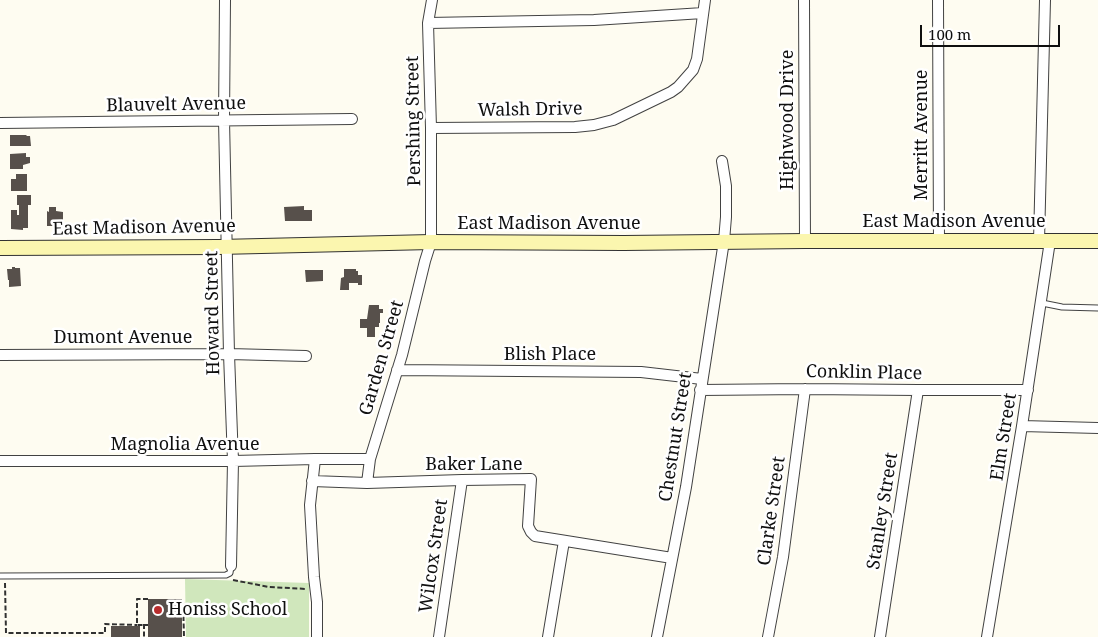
<!DOCTYPE html>
<html>
<head>
<meta charset="utf-8">
<style>
  body { margin:0 }
  #map { position:relative; width:1098px; height:637px; overflow:hidden; background:#fefcf1; font-family:"Noto Serif",serif }
  canvas { display:block }
  .scale { position:absolute; left:920px; top:25px; width:140px; height:22px; box-sizing:border-box; border:2px solid #0f0f0f; border-top:0; padding-left:6px; font-size:15px; line-height:18px; white-space:nowrap; color:#0f0f0f; -webkit-text-stroke:4px #fff; paint-order:stroke }
</style>
</head>
<body>
<div id="map">
<canvas width="1098" height="637"></canvas>
<div class="scale">100 m</div>
</div>
<script>
const ctx = document.querySelector('canvas').getContext('2d');
ctx.lineJoin = 'round';
function fillPath(path, color) { ctx.fillStyle = color; ctx.fill(path, 'evenodd'); }
const toPath = rows => new Path2D(rows.map(r => 'M' + r).join(''));
function trace(path, color, width, dash) { ctx.strokeStyle = color; ctx.lineWidth = width; ctx.lineCap = dash ? 'butt' : 'round'; ctx.setLineDash(dash || []); ctx.stroke(path); }
function drawText(font, color, halo, rows, align = 'center') {
  ctx.font = font + ' "Noto Serif",serif'; ctx.lineWidth = 5; ctx.setLineDash([]); ctx.textBaseline = 'middle'; ctx.strokeStyle = halo; ctx.fillStyle = color; for (const [text, x, y, turn = 0] of rows) {
    ctx.save(); ctx.translate(x, y); ctx.rotate((+turn || 0) * Math.PI / 180); ctx.textAlign = isNaN(turn) ? turn : align; if (halo) ctx.strokeText(text, 0, 0); ctx.fillText(text, 0, 0); ctx.restore();
  }
}
fillPath(toPath([
  [185,579,309,583,309,637,186,637]
]), '#d0e7bc');
fillPath(toPath([
  [10,135,26,135,27,136,30,136,31,146,10,146],
  [26,153,26,157,30,157,30,163,23,165,23,169,10,169,10,154],
  [16,174,27,174,27,191,11,191,11,179,16,179],
  [17,195,31,195,31,205,28,205,28,228,23,228,23,230,11,229,11,210,17,210,17,215,19,215,19,205,17,205],
  [304,206,304,210,312,210,312,221,285,221,284,207],
  [49,207,56,207,56,211,63,212,63,224,59,224,59,226,47,226,47,211,49,212],
  [12,267,15,267,15,268,20,268,21,286,9,287,9,280,8,280,7,269,12,269],
  [344,269,356,269,356,271,358,271,358,275,362,275,362,285,358,285,358,283,349,283,349,290,340,290,341,278,344,277],
  [305,270,323,270,323,281,306,282],
  [369,305,379,305,379,309,383,309,383,313,380,313,380,323,379,323,379,327,375,327,375,337,367,337,367,328,360,328,360,319,367,319],
  [148,599,182,599,182,637,148,637],
  [111,626,140,626,140,637,111,637]
]), '#57504b');
const service = toPath([
  [1042,303,1062,307,1098,308],
  [0,576,226,575,230,573,231,566]
]);
const minor = toPath([
  [225,0,224,120,229,354,233,461,231,566],
  [804,0,805,241],
  [938,0,939,241],
  [428,23,594,20,703,13],
  [0,123,352,119],
  [431,128,575,127,594,125,613,120,671,92,678,87,693,70,697,59,705,0],
  [1039,241,1045,0],
  [0,355,229,354,306,356],
  [397,370,641,372,702,379],
  [700,390,805,389,918,390,1028,390],
  [1022,426,1098,428],
  [315,459,310,505,314,577,317,602,317,637],
  [0,461,233,461,315,459,370,459],
  [312,481,367,483,462,480,531,479,528,526,531,532,535,536,672,558],
  [367,483,370,459,402,355,425,261,431,242,431,128,428,23,432,0],
  [439,637,462,480],
  [548,637,564,541],
  [657,637,686,487,724,241,726,217,726,186,722,161],
  [768,637,783,557,805,389],
  [880,637,918,390],
  [987,637,1022,426,1050,241]
]);
const secondary = toPath([
  [0,248,219,247,431,242,624,243,805,241,1098,241]
]);
trace(service, '#424242', 7);
trace(minor, '#424242', 12);
trace(secondary, '#313131', 16);
trace(toPath([
  [233,580,269,587,307,589],
  [5,583,6,633,105,633,105,624,137,625],
  [148,599,137,599,137,625,148,625],
  [183,601,184,637],
  [144,624,144,637]
]), '#313131', 2, [5, 2.5]);
trace(service, '#fff', 5);
trace(minor, '#fff', 10);
trace(secondary, '#fbf6af', 14);
for (const [x, y, r, color] of [
  [158,610,5,"#b82d2d"]
]) { const dot = new Path2D(); dot.arc(x, y, r, 0, 2 * Math.PI); ctx.fillStyle = color; ctx.fill(dot); trace(dot, '#fff', 2); }
drawText('18px', '#0f0f0f', '#fff', [
  ["Blauvelt Avenue",176,105,-1],
  ["Walsh Drive",530,110,-1],
  ["Highwood Drive",788,120,-90],
  ["Pershing Street",414,121,-91],
  ["Merritt Avenue",922,135,-90],
  ["East Madison Avenue",954,222],
  ["East Madison Avenue",549,224],
  ["East Madison Avenue",144,228,-1],
  ["Howard Street",213,313,-91],
  ["Dumont Avenue",123,338],
  ["Blish Place",550,355],
  ["Garden Street",382,358,-74],
  ["Conklin Place",864,373,1],
  ["Chestnut Street",676,437,-81],
  ["Elm Street",1004,437,-81],
  ["Magnolia Avenue",185,445],
  ["Baker Lane",474,465],
  ["Clarke Street",772,511,-82],
  ["Stanley Street",883,511,-81],
  ["Wilcox Street",434,556,-82]
]);
drawText('18px', '#0f0f0f', '#fff', [
  ["Honiss School",168,610]
], 'left');
</script>
</body>
</html>
